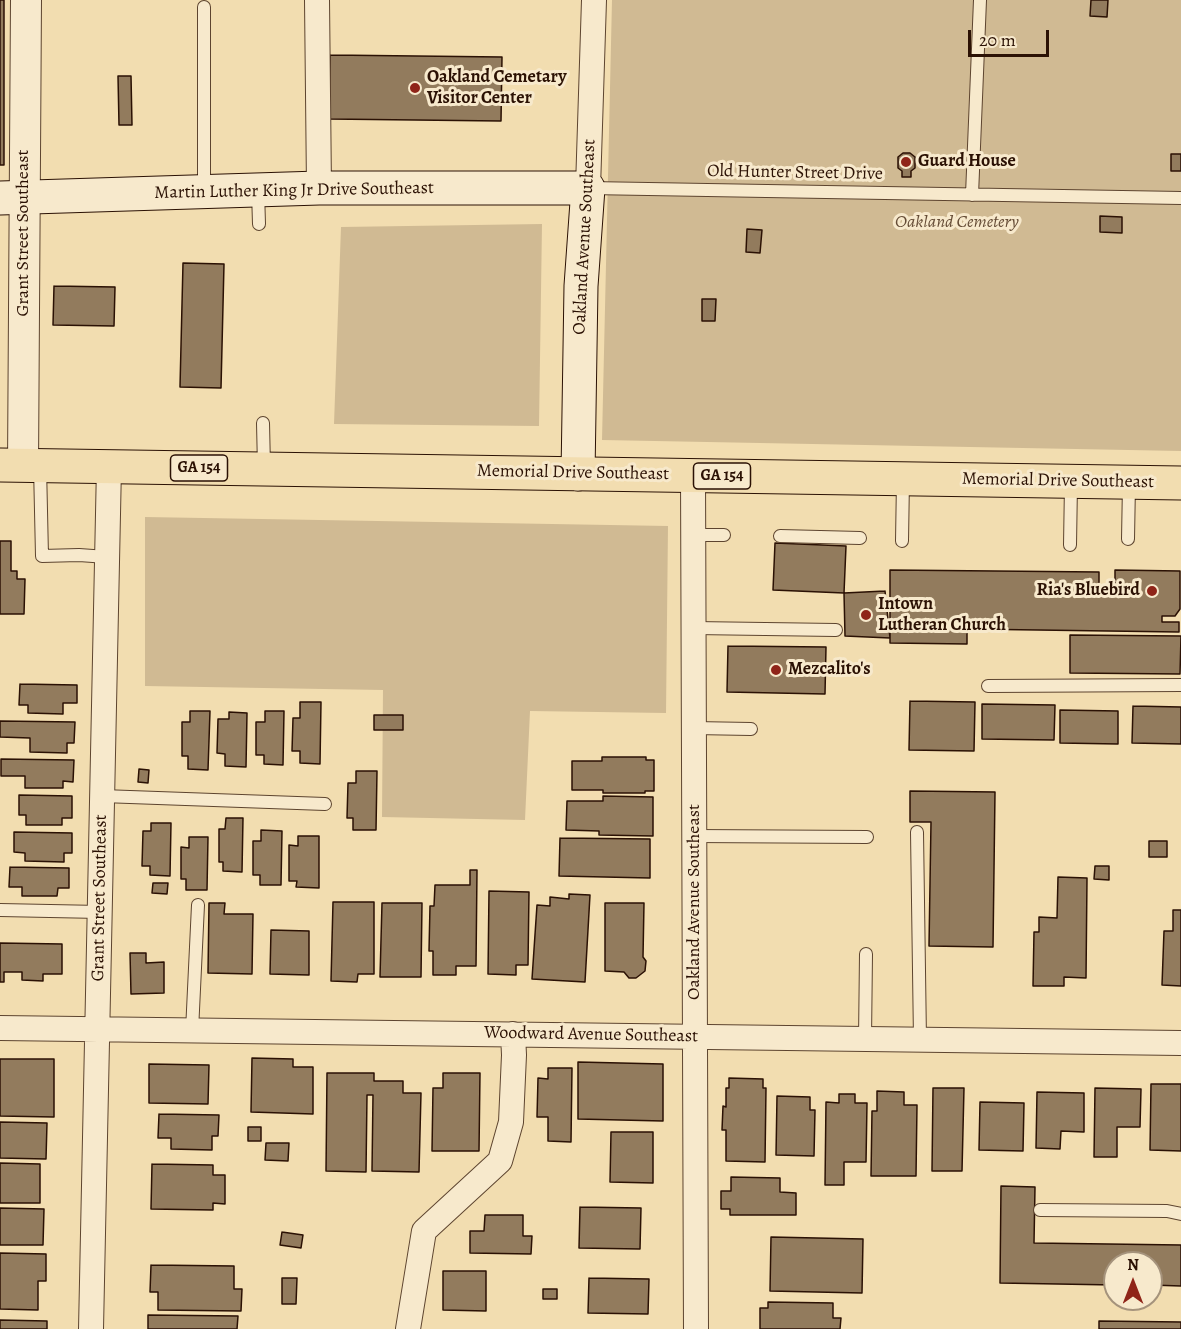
<!DOCTYPE html>
<html>
<head>
<meta charset="utf-8">
<style>
  body { margin:0 }
  #map { position:relative; width:1181px; height:1329px; overflow:hidden; background:#f2ddb0; font-family:Alegreya,serif }
  canvas { display:block }
  .north { position:absolute; left:1103px; top:1251px; width:60px; height:60px; box-sizing:border-box; background:#f7e9cc; border:2px solid #a5937c; border-radius:50%; rotate:0deg; font-size:16px; font-weight:700; line-height:24px; text-align:center; color:#2b1104 }
  .north::after { content:''; display:block; margin:auto; width:21px; height:27px; background:#8f2418; clip-path:polygon(50% 0,100% 100%,50% 72%,0 100%) }
  .scale { position:absolute; left:968px; top:30px; width:81px; height:27px; box-sizing:border-box; border:3px solid #2b1104; border-top:0; padding-left:8px; font-size:18px; line-height:21px; white-space:nowrap; color:#2b1104; -webkit-text-stroke:4px #f7e9cc; paint-order:stroke }
</style>
</head>
<body>
<div id="map">
<canvas width="1181" height="1329"></canvas>
<div class="north">N</div>
<div class="scale">20 m</div>
</div>
<script>
const ctx = document.querySelector('canvas').getContext('2d');
ctx.lineJoin = 'round';
function fillPath(path, color) { ctx.fillStyle = color; ctx.fill(path, 'evenodd'); }
const toPath = rows => new Path2D(rows.map(r => 'M' + r).join(''));
function trace(path, color, width, dash) { ctx.strokeStyle = color; ctx.lineWidth = width; ctx.lineCap = dash ? 'butt' : 'round'; ctx.setLineDash(dash || []); ctx.stroke(path); }
function drawText(font, color, halo, rows, align = 'center') {
  ctx.font = font + ' Alegreya,serif'; ctx.lineWidth = 6; ctx.setLineDash([]); ctx.textBaseline = 'middle'; ctx.strokeStyle = halo; ctx.fillStyle = color; for (const [text, x, y, turn = 0] of rows) {
    ctx.save(); ctx.translate(x, y); ctx.rotate((+turn || 0) * Math.PI / 180); ctx.textAlign = isNaN(turn) ? turn : align; if (halo) ctx.strokeText(text, 0, 0); ctx.fillText(text, 0, 0); ctx.restore();
  }
}
fillPath(toPath([
  [612,0,1181,0,1181,451,602,440],
  [542,224,539,426,334,424,341,227],
  [145,517,668,526,666,713,530,711,525,820,382,817,383,690,145,686]
]), '#d0ba93');
const building = toPath([
  [0,0,4,0,4,165,0,165,0,0],
  [1091,0,1108,0,1107,17,1090,16,1091,0],
  [330,55,502,57,501,121,329,119,330,55],
  [118,76,131,76,132,125,119,125,118,76],
  [903,153,910,153,915,157,915,168,911,171,911,177,902,177,902,171,898,168,898,157,903,153],
  [1171,154,1181,154,1181,171,1171,171,1171,154],
  [1100,216,1122,217,1122,233,1100,232,1100,216],
  [747,229,762,230,760,253,746,252,747,229],
  [183,263,224,264,221,388,180,387,183,263],
  [54,286,115,287,114,326,53,325,54,286],
  [702,299,716,299,715,321,702,321,702,299],
  [0,541,11,541,11,571,17,571,17,579,25,579,24,614,0,614,0,541],
  [775,543,846,546,844,593,773,590,775,543],
  [890,570,1099,572,1099,587,1115,587,1115,570,1180,571,1180,609,1175,616,1162,616,1162,622,1179,622,1179,632,967,629,967,644,890,643,890,570],
  [885,591,890,638,845,636,844,593,885,591],
  [1070,635,1181,636,1180,674,1070,673,1070,635],
  [728,646,826,647,825,694,727,692,728,646],
  [20,684,77,685,77,703,63,703,63,714,28,713,28,705,19,705,20,684],
  [910,701,975,702,974,751,909,750,910,701],
  [300,702,321,702,320,764,300,763,300,751,292,751,293,718,300,718,300,702],
  [982,704,1055,705,1054,740,982,739,982,704],
  [1133,706,1181,707,1181,744,1132,743,1133,706],
  [1060,710,1118,711,1118,744,1060,743,1060,710],
  [190,711,210,711,208,770,188,769,188,756,182,756,182,722,190,722,190,711],
  [265,711,284,711,283,765,264,764,264,755,256,755,256,722,265,722,265,711],
  [229,712,247,713,246,767,225,766,225,754,217,753,218,719,229,719,229,712],
  [374,715,403,715,403,730,374,730,374,715],
  [0,721,75,722,74,743,67,743,67,753,30,752,30,738,0,737,0,721],
  [602,757,646,757,646,760,654,760,654,791,645,791,645,793,603,793,603,790,572,790,572,761,602,761,602,757],
  [1,759,74,760,73,782,63,781,63,788,25,788,25,776,1,776,1,759],
  [139,769,149,770,148,783,138,782,139,769],
  [356,771,377,771,376,830,353,830,353,818,347,818,348,783,356,783,356,771],
  [910,791,995,792,993,947,929,946,931,822,910,822,910,791],
  [19,795,72,796,72,818,62,818,62,825,26,825,26,815,19,815,19,795],
  [603,796,653,797,653,836,599,835,599,831,566,830,567,801,603,801,603,796],
  [226,818,243,818,242,872,223,871,223,862,219,862,219,829,225,829,226,818],
  [151,823,171,823,170,876,150,875,150,866,142,866,143,831,151,831,151,823],
  [261,830,282,831,281,885,260,885,260,875,253,875,253,841,261,841,261,830],
  [14,832,72,833,72,853,64,853,64,862,25,861,25,853,14,852,14,832],
  [298,836,319,836,319,888,296,887,297,881,289,881,289,845,298,846,298,836],
  [189,837,208,837,207,890,186,890,186,879,181,879,181,847,189,848,189,837],
  [560,838,650,839,650,878,559,876,560,838],
  [1149,841,1167,841,1167,857,1149,857,1149,841],
  [1095,866,1109,866,1109,880,1094,879,1095,866],
  [10,867,69,868,69,888,58,888,57,896,22,896,22,887,9,887,10,867],
  [470,870,477,870,476,966,456,966,456,975,433,975,433,951,429,951,430,906,434,906,435,885,470,885,470,870],
  [1058,877,1087,878,1086,978,1064,977,1064,986,1033,986,1034,932,1039,932,1039,917,1057,918,1058,877],
  [153,883,168,883,167,894,152,893,153,883],
  [489,891,529,892,528,965,516,965,516,975,488,974,489,891],
  [569,894,590,895,585,982,532,979,537,905,550,906,550,897,569,899,569,894],
  [333,902,374,902,374,974,358,974,357,982,331,981,333,902],
  [209,903,225,903,224,914,253,914,252,974,208,973,209,903],
  [382,903,422,903,421,977,380,977,382,903],
  [605,903,644,903,643,957,646,961,645,971,636,978,629,978,624,972,605,971,605,903],
  [1173,910,1181,910,1181,986,1162,985,1164,931,1173,931,1173,910],
  [271,930,309,931,309,975,270,974,271,930],
  [0,943,62,944,62,974,43,974,43,981,22,980,22,972,4,972,4,982,0,982,0,943],
  [130,953,146,953,146,963,164,962,164,993,131,994,130,953],
  [252,1058,293,1059,293,1067,313,1067,313,1114,251,1112,252,1058],
  [0,1059,54,1059,54,1117,0,1116,0,1059],
  [578,1062,663,1064,663,1121,578,1119,578,1062],
  [149,1064,209,1065,208,1104,149,1103,149,1064],
  [548,1068,572,1068,571,1142,548,1141,548,1117,537,1117,538,1078,548,1079,548,1068],
  [327,1073,374,1073,374,1081,403,1081,403,1093,421,1093,419,1172,372,1171,373,1095,367,1095,366,1172,326,1171,327,1073],
  [443,1073,480,1073,479,1151,432,1151,433,1088,443,1088,443,1073],
  [729,1078,763,1079,763,1088,766,1088,765,1162,726,1161,726,1130,722,1130,723,1106,726,1107,726,1088,729,1088,729,1078],
  [1151,1084,1181,1084,1181,1151,1150,1150,1151,1084],
  [933,1088,964,1088,962,1171,932,1171,933,1088],
  [1095,1088,1141,1089,1140,1127,1117,1127,1117,1157,1094,1157,1095,1088],
  [877,1091,904,1092,904,1105,917,1105,916,1176,871,1176,872,1111,877,1111,877,1091],
  [1037,1092,1084,1093,1084,1132,1061,1131,1060,1149,1036,1148,1037,1092],
  [839,1094,855,1094,855,1103,867,1103,866,1162,844,1162,844,1185,825,1185,826,1102,839,1103,839,1094],
  [777,1096,810,1097,810,1110,815,1110,814,1156,776,1155,777,1096],
  [980,1102,1024,1103,1023,1151,979,1150,980,1102],
  [159,1114,219,1115,218,1136,212,1136,212,1150,171,1149,171,1138,158,1138,159,1114],
  [0,1122,47,1123,46,1159,0,1158,0,1122],
  [248,1127,261,1127,261,1141,248,1141,248,1127],
  [611,1132,653,1132,653,1183,610,1182,611,1132],
  [266,1143,289,1143,288,1161,265,1160,266,1143],
  [0,1163,40,1164,40,1203,0,1203,0,1163],
  [152,1164,213,1165,213,1175,225,1175,225,1204,213,1203,213,1210,151,1209,152,1164],
  [731,1177,780,1178,780,1192,796,1193,796,1215,730,1215,730,1209,721,1209,721,1191,731,1191,731,1177],
  [1001,1186,1035,1187,1034,1243,1181,1245,1181,1286,1151,1285,1151,1263,1115,1263,1115,1285,1000,1283,1001,1186],
  [580,1207,641,1208,640,1249,579,1248,580,1207],
  [0,1208,44,1209,43,1245,0,1245,0,1208],
  [485,1215,523,1215,523,1236,532,1236,531,1254,470,1253,470,1231,484,1231,485,1215],
  [282,1232,303,1235,301,1248,280,1245,282,1232],
  [771,1237,863,1239,862,1293,770,1291,771,1237],
  [0,1253,46,1254,46,1281,38,1281,38,1310,0,1309,0,1253],
  [151,1265,234,1266,234,1289,242,1289,241,1311,158,1310,158,1292,150,1292,151,1265],
  [443,1271,486,1271,486,1311,443,1310,443,1271],
  [282,1278,297,1278,296,1304,282,1304,282,1278],
  [589,1278,649,1279,648,1314,588,1313,589,1278],
  [543,1289,557,1289,557,1299,543,1299,543,1289],
  [768,1302,833,1303,833,1318,841,1318,840,1329,760,1329,760,1308,768,1308,768,1302],
  [148,1315,238,1316,237,1329,148,1329,148,1315],
  [0,1320,47,1321,47,1329,0,1329,0,1320],
  [1099,1321,1181,1322,1181,1329,1099,1329,1099,1321]
]);
fillPath(building, '#927b5d');
trace(building, '#2b1104', 1.5);
const service = toPath([
  [589,188,1181,198],
  [204,191,204,7],
  [258,191,259,224],
  [972,195,980,0],
  [263,423,264,467],
  [40,466,42,556,79,555,107,557],
  [693,535,724,535],
  [780,536,860,538],
  [1128,539,1129,484],
  [902,541,903,480],
  [1070,545,1071,484],
  [694,628,836,630],
  [988,686,1181,685],
  [694,728,751,729],
  [102,796,325,804],
  [917,832,920,1040],
  [694,836,867,837],
  [0,910,100,912],
  [192,1031,198,905],
  [865,1039,866,954],
  [1040,1210,1167,1211,1181,1214]
]);
const minor = toPath([
  [317,0,319,188],
  [588,188,594,0],
  [693,475,696,1329],
  [0,1028,1181,1043],
  [91,1329,109,466],
  [408,1329,424,1231,500,1161,511,1122,514,1055,513,1034]
]);
const tertiary = toPath([
  [23,465,26,0]
]);
const secondary = toPath([
  [0,198,319,188,588,188,581,286,578,474]
]);
const primary = toPath([
  [0,465,1181,483]
]);
trace(service, '#5d442f', 14);
trace(minor, '#5d442f', 26);
trace(tertiary, '#5d442f', 32);
trace(secondary, '#2b1104', 35);
trace(primary, '#2b1104', 35);
trace(service, '#f7e9cc', 12);
trace(minor, '#f7e9cc', 24);
trace(tertiary, '#f7e9cc', 30);
trace(secondary, '#f7e9cc', 33);
trace(primary, '#f2ddb0', 33);
for (const [x, y, r, color] of [
  [415,88,6,"#8f2418"],
  [906,162,6,"#8f2418"],
  [1152,591,6,"#8f2418"],
  [866,615,6,"#8f2418"],
  [776,670,6,"#8f2418"]
]) { const dot = new Path2D(); dot.arc(x, y, r, 0, 2 * Math.PI); ctx.fillStyle = color; ctx.fill(dot); trace(dot, '#f7e9cc', 2); }
for (const [x, y, w] of [
  [199,468,57],
  [722,476,57]
]) { const box = new Path2D(); box.roundRect(x - w / 2, y - 13, w, 26, 4.5); ctx.fillStyle = '#f7e9cc'; ctx.fill(box); trace(box, '#2b1104', 1.5); }
drawText('bold 16px', '#2b1104', null, [
  ["GA 154",199,468],
  ["GA 154",722,476]
]);
drawText('bold 18px', '#2b1104', '#f7e9cc', [
  ["Oakland Cemetary",427,78],
  ["Visitor Center",427,99],
  ["Guard House",918,162],
  ["Ria's Bluebird",1140,591,"right"],
  ["Intown",878,605],
  ["Lutheran Church",878,626],
  ["Mezcalito's",788,670]
], 'left');
drawText('18px', '#2b1104', '#f7e9cc', [
  ["Old Hunter Street Drive",795,173,1],
  ["Martin Luther King Jr Drive Southeast",294,191,-1],
  ["Grant Street Southeast",24,233,-90],
  ["Oakland Avenue Southeast",585,237,-87],
  ["Memorial Drive Southeast",573,473,1],
  ["Memorial Drive Southeast",1058,481,1],
  ["Grant Street Southeast",100,898,-89],
  ["Oakland Avenue Southeast",695,902,-90],
  ["Woodward Avenue Southeast",591,1035,1]
]);
drawText('italic 18px', '#654c36', '#f7e9cc', [
  ["Oakland Cemetery",957,223]
]);
</script>
</body>
</html>
